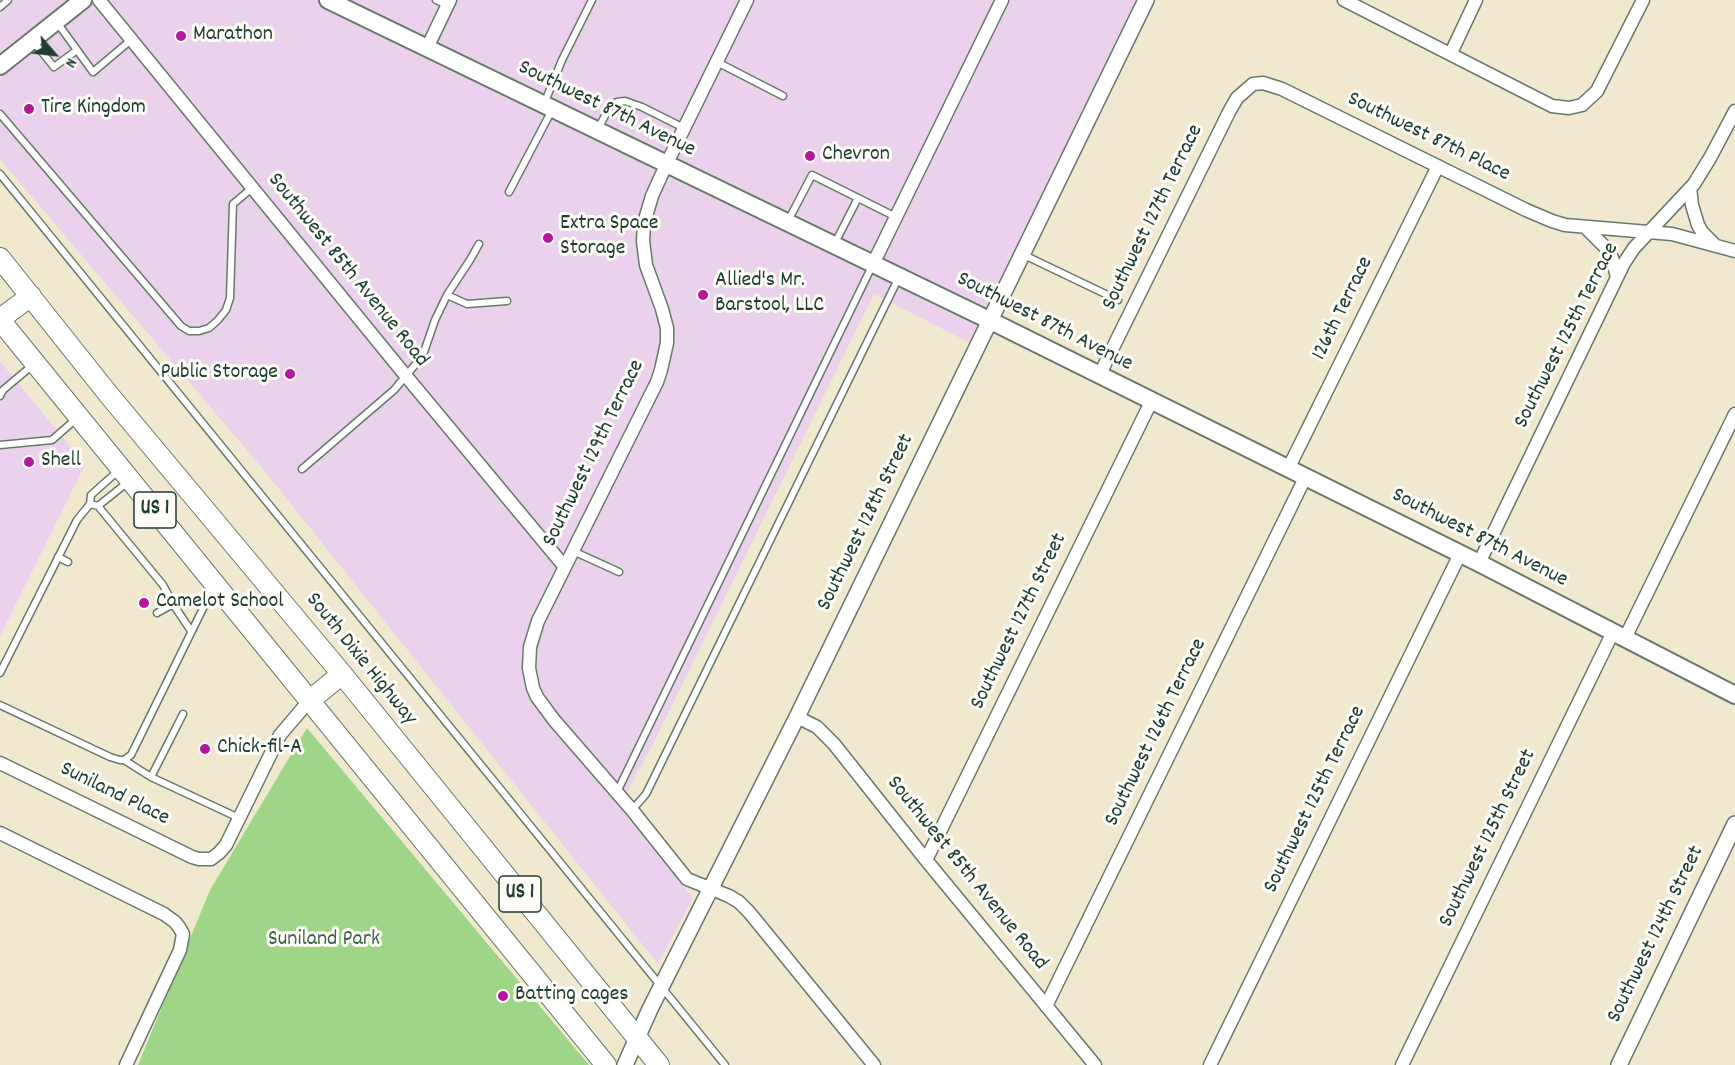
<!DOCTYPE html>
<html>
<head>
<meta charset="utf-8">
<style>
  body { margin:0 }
  #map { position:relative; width:1735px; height:1065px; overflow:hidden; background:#f0e9d0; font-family:Dekko,sans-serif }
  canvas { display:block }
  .north { position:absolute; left:24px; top:24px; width:60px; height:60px; -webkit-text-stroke:4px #fdfcf7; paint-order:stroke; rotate:118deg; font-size:16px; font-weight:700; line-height:24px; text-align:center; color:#1f3d34 }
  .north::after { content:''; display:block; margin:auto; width:21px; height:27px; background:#1f3d34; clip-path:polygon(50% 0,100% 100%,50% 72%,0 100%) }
</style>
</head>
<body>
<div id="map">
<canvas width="1735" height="1065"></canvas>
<div class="north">N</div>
</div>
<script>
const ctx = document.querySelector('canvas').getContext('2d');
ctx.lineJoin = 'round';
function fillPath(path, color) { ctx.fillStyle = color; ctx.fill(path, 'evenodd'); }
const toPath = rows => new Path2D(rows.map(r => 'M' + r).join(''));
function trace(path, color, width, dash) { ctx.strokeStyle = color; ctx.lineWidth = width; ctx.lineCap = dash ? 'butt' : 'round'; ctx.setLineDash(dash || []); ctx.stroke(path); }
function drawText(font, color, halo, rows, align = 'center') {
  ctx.font = font + ' Dekko,sans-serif'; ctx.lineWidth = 6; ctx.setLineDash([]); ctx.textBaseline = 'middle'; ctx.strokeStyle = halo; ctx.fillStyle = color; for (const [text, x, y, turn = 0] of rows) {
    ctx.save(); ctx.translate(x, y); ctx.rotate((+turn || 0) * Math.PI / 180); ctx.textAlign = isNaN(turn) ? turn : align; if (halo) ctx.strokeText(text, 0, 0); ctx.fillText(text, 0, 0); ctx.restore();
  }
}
fillPath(toPath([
  [0,0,1137,0,970,343,874,294,648,754,619,806,693,898,658,964,263,469,0,159],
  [0,361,85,465,0,636]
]), '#ead1ec');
fillPath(toPath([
  [307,728,589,1065,138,1065,210,890]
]), '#9fd586');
const service = toPath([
  [436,0,447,5],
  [0,7,8,0],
  [56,21,93,72,131,40],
  [33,41,54,67,77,50],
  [717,62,783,96],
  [544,104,562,60,592,0],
  [0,114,181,326,189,331,199,331,209,328,218,320,226,310,230,298,233,204,252,188],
  [598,129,610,106,617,102,625,101,642,107,684,128],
  [0,174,725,1065],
  [509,192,552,110],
  [788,221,812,175,896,217],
  [835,243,858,198],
  [1024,255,1118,300],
  [447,295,467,304,507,301],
  [0,396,3,390,34,364],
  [0,445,52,440,76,419],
  [302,469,394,390,420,359,423,355,435,320,447,295,470,260,479,244],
  [118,471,91,495,90,504,98,506,128,482],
  [98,506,163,585,173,604,191,631],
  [573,551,619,572],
  [58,557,68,562],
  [157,613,173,604],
  [0,673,77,520,90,504],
  [0,705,110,757,120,760,124,760,151,777,239,818],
  [124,760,131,755,135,747,213,588],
  [151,777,183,714],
  [617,792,873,264],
  [632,810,646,794,899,277]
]);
const minor = toPath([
  [99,0,406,376,564,566],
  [747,0,666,165,652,196,644,223,643,241,646,265,662,309,667,328,667,343,661,370,657,382,538,621,530,647,529,668,533,688,537,697,554,720,632,810,687,879,729,896,739,902,749,912,874,1065],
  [1344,0,1552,106,1569,108,1582,105,1597,91,1643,0],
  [427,48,450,0],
  [1451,53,1476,0],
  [1690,188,1692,205,1698,225,1702,232,1714,244],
  [1585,227,1607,249,1612,258,1617,277],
  [873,264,1002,0],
  [1099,376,1229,112,1237,98,1253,84,1263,83,1282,89,1526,210,1552,221,1565,225,1672,234,1735,251],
  [1288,469,1438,166],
  [1479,563,1624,263,1634,248,1694,184,1710,158,1735,111],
  [1625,638,1735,414],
  [797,717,817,727,834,744,926,860,1095,1065],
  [0,763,192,857,199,859,211,859,219,853,226,845,280,735,309,701],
  [0,833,164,914,175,922,179,927,183,934,180,950,126,1065],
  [926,860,1151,402],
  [1046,1006,1305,478],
  [1210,1065,1460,554],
  [1402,1065,1613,632]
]);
const tertiary = toPath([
  [625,1065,650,1009,797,717,1146,0],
  [1619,1065,1735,824]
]);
const secondary = toPath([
  [328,0,991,321,1479,563,1735,695],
  [0,66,83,0]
]);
const trunk = toPath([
  [0,258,109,395,342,674,659,1065],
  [0,319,31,296],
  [0,320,606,1065],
  [309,701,342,674]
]);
trace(service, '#68796b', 9);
trace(minor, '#68796b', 15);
trace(tertiary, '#68796b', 18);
trace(secondary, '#68796b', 20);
trace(trunk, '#68796b', 22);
trace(service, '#fff', 6);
trace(minor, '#fff', 12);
trace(tertiary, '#fff', 15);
trace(secondary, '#fff', 16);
trace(trunk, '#fff', 20);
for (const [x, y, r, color] of [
  [181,36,6,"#b5179e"],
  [29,109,6,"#b5179e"],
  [810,156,6,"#b5179e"],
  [548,238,6,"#b5179e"],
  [703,295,6,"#b5179e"],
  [290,374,6,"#b5179e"],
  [29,462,6,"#b5179e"],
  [144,603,6,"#b5179e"],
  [205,749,6,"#b5179e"],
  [503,996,6,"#b5179e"]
]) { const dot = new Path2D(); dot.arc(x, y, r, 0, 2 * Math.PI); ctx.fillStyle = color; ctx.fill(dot); trace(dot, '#fdfcf7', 2); }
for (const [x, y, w] of [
  [155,510,42],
  [520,894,42]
]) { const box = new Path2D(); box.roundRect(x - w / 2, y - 18, w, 36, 4.5); ctx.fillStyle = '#fdfcf7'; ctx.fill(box); trace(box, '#1f3d34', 1.5); }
drawText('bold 21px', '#1f3d34', null, [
  ["US 1",155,510],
  ["US 1",520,894]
]);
drawText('22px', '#1f3d34', '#fdfcf7', [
  ["Marathon",193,36],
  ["Tire Kingdom",41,109],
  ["Chevron",822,156],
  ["Extra Space",560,225],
  ["Storage",560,250],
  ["Allied's Mr.",715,282],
  ["Barstool, LLC",715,307],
  ["Public Storage",278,374,"right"],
  ["Shell",41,462],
  ["Camelot School",156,603],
  ["Chick-fil-A",217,749],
  ["Batting cages",515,996]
], 'left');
drawText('22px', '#1f3d34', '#fdfcf7', [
  ["Southwest 87th Avenue",606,110,26],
  ["Southwest 87th Place",1428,138,26],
  ["Southwest 127th Terrace",1154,218,-64],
  ["Southwest 85th Avenue Road",347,271,51],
  ["126th Terrace",1344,309,-64],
  ["Southwest 87th Avenue",1044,323,27],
  ["Southwest 125th Terrace",1568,336,-63],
  ["Southwest 129th Terrace",595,454,-64],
  ["Southwest 128th Street",867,523,-64],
  ["Southwest 87th Avenue",1479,539,27],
  ["Southwest 127th Street",1020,622,-64],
  ["South Dixie Highway",360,660,51],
  ["Southwest 126th Terrace",1157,733,-64],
  ["Suniland Place",114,795,26],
  ["Southwest 125th Terrace",1316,800,-64],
  ["Southwest 125th Street",1489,839,-64],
  ["Southwest 85th Avenue Road",966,874,51],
  ["Southwest 124th Street",1657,935,-64]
]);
drawText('22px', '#3f6348', '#fdfcf7', [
  ["Suniland Park",324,941]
]);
</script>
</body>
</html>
